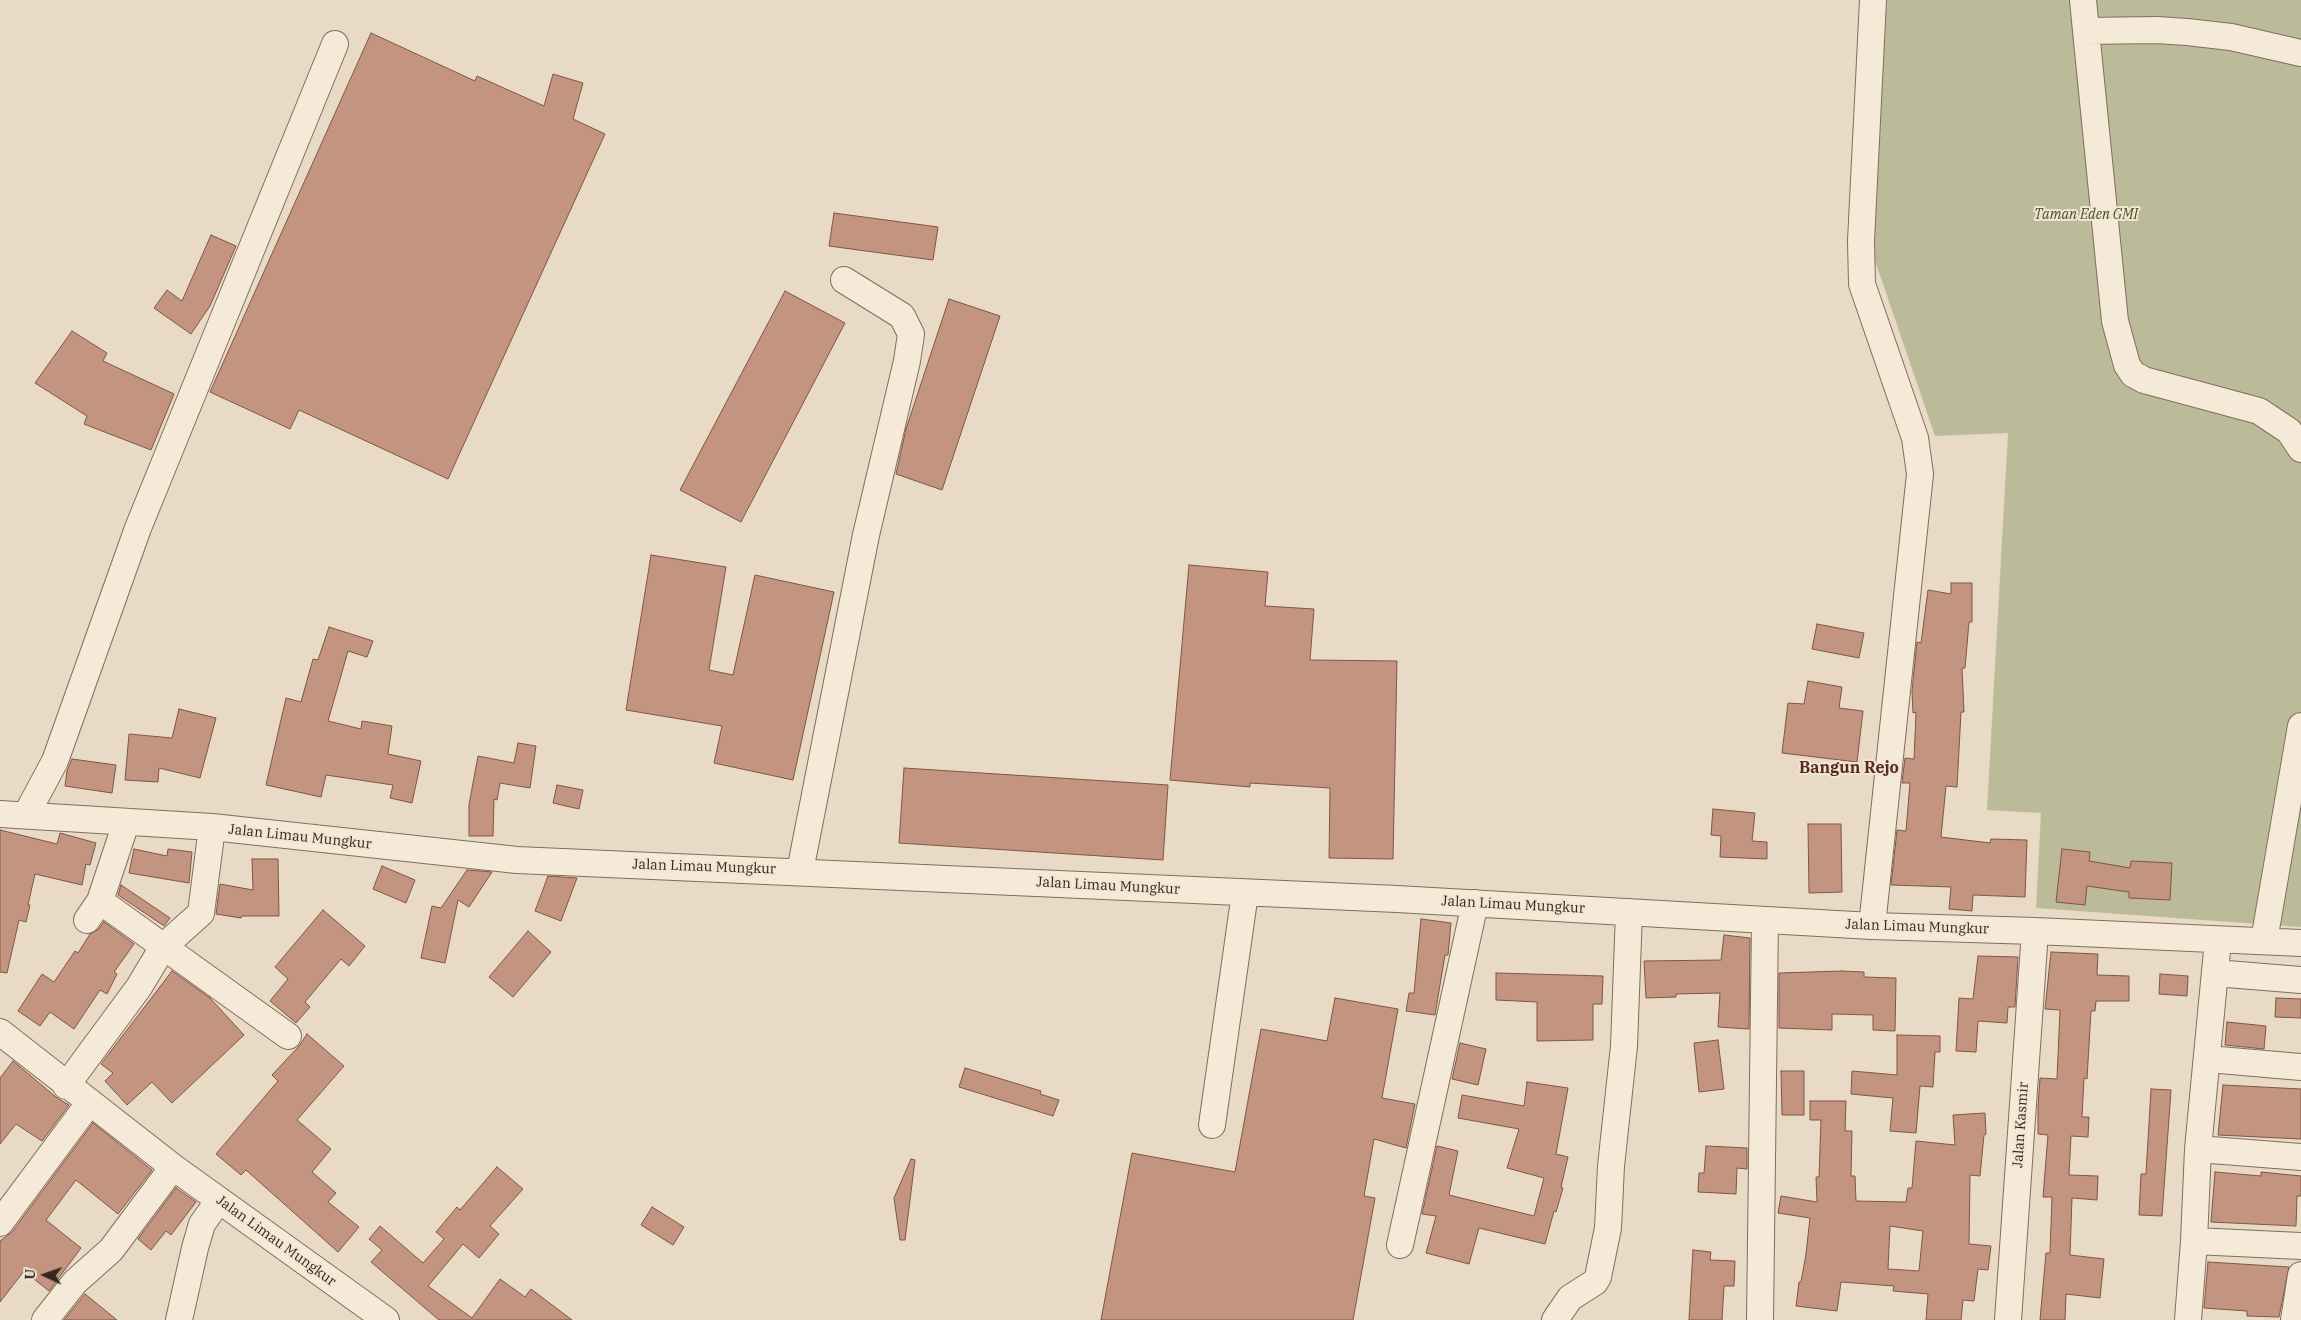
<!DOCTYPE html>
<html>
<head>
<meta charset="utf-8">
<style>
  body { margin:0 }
  #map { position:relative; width:2301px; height:1320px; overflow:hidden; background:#e9dac5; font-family:"IBM Plex Serif",serif }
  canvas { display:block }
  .north { position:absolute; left:20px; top:1250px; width:50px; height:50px; -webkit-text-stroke:4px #f1e5d4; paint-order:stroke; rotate:273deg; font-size:14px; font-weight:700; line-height:20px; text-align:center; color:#34271f }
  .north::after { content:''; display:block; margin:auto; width:18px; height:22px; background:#34271f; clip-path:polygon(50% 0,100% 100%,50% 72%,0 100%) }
</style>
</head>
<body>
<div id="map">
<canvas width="2301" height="1320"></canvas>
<div class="north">U</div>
</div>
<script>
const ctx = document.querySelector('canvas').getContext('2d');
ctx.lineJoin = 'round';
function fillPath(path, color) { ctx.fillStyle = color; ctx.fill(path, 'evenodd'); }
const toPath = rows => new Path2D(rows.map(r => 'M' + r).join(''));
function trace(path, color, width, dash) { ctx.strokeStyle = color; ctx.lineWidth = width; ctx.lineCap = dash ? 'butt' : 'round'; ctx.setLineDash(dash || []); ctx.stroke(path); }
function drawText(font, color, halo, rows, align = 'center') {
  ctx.font = font + ' "IBM Plex Serif",serif'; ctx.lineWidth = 4; ctx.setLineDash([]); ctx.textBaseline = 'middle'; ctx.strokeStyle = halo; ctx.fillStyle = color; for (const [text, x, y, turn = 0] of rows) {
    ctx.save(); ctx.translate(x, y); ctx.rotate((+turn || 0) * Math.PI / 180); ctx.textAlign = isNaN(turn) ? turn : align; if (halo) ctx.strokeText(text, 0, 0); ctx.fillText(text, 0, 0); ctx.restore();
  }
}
fillPath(toPath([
  [1887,0,2301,0,2301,927,2036,908,2041,813,1987,810,2008,433,1935,436,1869,243]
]), '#bb9');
const building = toPath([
  [371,33,475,81,477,76,544,106,553,74,583,83,573,119,605,134,448,479,299,410,290,429,210,392,371,33],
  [834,213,938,227,933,260,829,246,834,213],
  [211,235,236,246,210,306,191,334,154,308,167,290,182,301,211,235],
  [785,291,845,323,741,522,680,490,785,291],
  [949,299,1000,316,942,490,896,474,906,429,949,299],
  [72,331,107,353,103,361,174,394,151,450,84,424,87,416,35,383,72,331],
  [651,555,726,567,709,670,733,675,755,575,834,592,793,780,714,763,722,726,626,710,651,555],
  [1189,565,1268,572,1265,606,1314,609,1310,660,1397,661,1393,859,1329,858,1330,788,1250,783,1250,787,1170,780,1189,565],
  [1951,583,1972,583,1972,622,1969,622,1965,668,1962,668,1964,712,1961,712,1957,787,1946,786,1941,837,1990,843,1991,839,2027,840,2025,897,1973,895,1972,911,1949,909,1951,887,1891,885,1897,830,1906,831,1910,783,1902,783,1905,758,1914,759,1916,712,1913,713,1912,691,1917,642,1921,643,1928,590,1951,594,1951,583],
  [1817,624,1864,633,1859,658,1812,649,1817,624],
  [329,627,373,641,367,657,348,651,328,721,361,729,362,721,392,726,388,754,421,761,412,803,390,798,393,785,326,775,321,797,266,785,286,698,301,702,313,659,318,660,329,627],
  [1808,681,1842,687,1839,708,1863,711,1857,762,1782,753,1788,703,1804,704,1808,681],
  [179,709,216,718,200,778,159,768,158,782,125,780,129,734,172,738,179,709],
  [518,743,536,746,530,788,500,783,497,800,494,799,493,836,469,836,469,805,478,756,514,763,518,743],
  [72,759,116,765,112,793,65,786,67,771,72,759],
  [904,768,1168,785,1163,860,899,843,904,768],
  [557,785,583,790,579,809,553,803,557,785],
  [1713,809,1755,813,1752,841,1767,842,1767,859,1720,857,1721,836,1711,835,1713,809],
  [1808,824,1841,824,1842,892,1809,893,1808,824],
  [0,830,57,844,60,833,96,843,90,865,86,864,82,885,35,874,28,905,30,905,26,922,19,920,7,973,0,972,0,830],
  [134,849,167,856,168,849,192,852,189,883,129,873,134,849],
  [2062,849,2090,852,2089,861,2130,868,2131,861,2172,863,2170,900,2129,898,2129,892,2087,886,2085,905,2056,902,2062,849],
  [252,859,278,859,279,916,242,916,241,918,216,914,220,884,253,890,252,859],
  [382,866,415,880,406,903,373,889,382,866],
  [467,870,492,872,469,907,458,900,445,963,421,958,432,906,441,908,467,870],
  [548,876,577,878,561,921,535,911,548,876],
  [121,885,170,918,164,926,118,895,121,885],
  [323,910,365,946,349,966,341,959,305,1002,310,1007,296,1023,270,1001,288,979,275,967,323,910],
  [1421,919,1451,923,1448,955,1445,955,1435,1015,1406,1011,1409,993,1414,993,1421,919],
  [104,922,134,944,114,972,117,974,107,994,100,990,74,1029,50,1012,40,1026,18,1011,42,974,54,982,75,951,78,953,90,934,99,929,104,922],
  [528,931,551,952,513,997,489,977,528,931],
  [1724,935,1750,938,1749,1029,1718,1027,1720,993,1676,994,1676,997,1646,998,1644,961,1721,960,1724,935],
  [2051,952,2098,954,2097,975,2129,976,2129,1001,2096,1001,2095,1011,2091,1011,2087,1079,2084,1078,2082,1117,2089,1117,2088,1137,2071,1136,2069,1175,2098,1176,2097,1200,2072,1198,2070,1255,2104,1259,2100,1298,2066,1294,2065,1320,2040,1320,2046,1253,2050,1253,2052,1197,2043,1197,2048,1135,2038,1134,2038,1107,2040,1078,2057,1079,2060,1010,2045,1009,2051,952],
  [1978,956,2018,957,2015,1007,2008,1007,2007,1023,1978,1021,1976,1052,1956,1051,1959,998,1973,999,1978,956],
  [172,971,210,998,244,1035,172,1103,152,1082,127,1105,105,1081,113,1073,101,1064,172,971],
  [1842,971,1864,972,1864,977,1896,978,1895,1031,1873,1030,1873,1015,1832,1014,1832,1030,1779,1028,1779,973,1842,971],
  [1496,973,1603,976,1602,1004,1593,1004,1593,1040,1537,1041,1537,1002,1496,1000,1496,973],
  [2160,974,2188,976,2187,996,2159,994,2160,974],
  [1335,998,1398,1009,1382,1098,1415,1104,1406,1148,1374,1139,1364,1196,1375,1198,1353,1320,1101,1320,1132,1153,1235,1172,1261,1029,1327,1041,1335,998],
  [2276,998,2301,999,2301,1018,2275,1017,2276,998],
  [2227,1022,2266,1026,2264,1049,2225,1045,2227,1022],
  [307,1034,344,1066,297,1120,331,1149,312,1172,336,1193,328,1202,359,1227,338,1252,246,1170,241,1175,216,1154,278,1081,272,1075,300,1045,307,1034],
  [1897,1035,1940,1036,1940,1052,1935,1052,1933,1087,1920,1086,1916,1133,1890,1131,1893,1098,1851,1094,1852,1071,1897,1075,1897,1035],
  [1718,1040,1724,1089,1699,1092,1694,1043,1718,1040],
  [1460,1043,1486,1049,1478,1085,1452,1079,1460,1043],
  [13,1061,57,1098,69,1105,42,1141,16,1124,0,1144,0,1078,13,1061],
  [965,1068,1041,1091,1040,1094,1059,1100,1053,1116,959,1087,965,1068],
  [1781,1071,1804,1071,1804,1115,1782,1115,1781,1071],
  [1527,1082,1568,1088,1556,1154,1568,1157,1561,1187,1563,1188,1556,1212,1554,1211,1545,1244,1479,1228,1469,1264,1426,1253,1436,1216,1422,1214,1437,1146,1458,1151,1449,1195,1534,1216,1544,1178,1507,1168,1519,1129,1458,1118,1462,1095,1524,1106,1527,1082],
  [2223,1085,2301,1089,2301,1139,2218,1135,2223,1085],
  [2151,1089,2171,1090,2162,1216,2139,1215,2141,1174,2146,1174,2151,1089],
  [1810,1101,1846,1101,1845,1131,1852,1131,1851,1176,1855,1176,1856,1201,1906,1202,1908,1188,1912,1188,1916,1141,1955,1145,1953,1115,1985,1113,1986,1134,1984,1135,1980,1176,1970,1175,1969,1244,1991,1246,1988,1270,1978,1269,1974,1301,1963,1300,1961,1320,1926,1320,1928,1294,1893,1291,1894,1286,1841,1282,1837,1311,1796,1306,1799,1282,1801,1282,1806,1254,1810,1218,1778,1213,1781,1196,1817,1202,1816,1177,1819,1177,1821,1120,1810,1120,1810,1101],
  [1890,1226,1923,1231,1919,1271,1888,1269,1890,1226],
  [93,1123,152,1170,118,1214,76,1180,46,1220,81,1248,49,1291,24,1271,0,1302,0,1241,12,1232,93,1123],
  [1706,1146,1747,1148,1747,1169,1737,1168,1736,1194,1698,1192,1699,1173,1704,1173,1706,1146],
  [911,1159,915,1160,905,1240,900,1240,894,1198,911,1159],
  [497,1167,523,1189,490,1226,499,1234,479,1258,463,1244,428,1286,472,1318,500,1279,525,1297,531,1289,572,1320,439,1320,371,1262,382,1250,369,1239,380,1226,423,1263,444,1239,436,1232,457,1207,460,1210,497,1167],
  [2215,1172,2261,1176,2261,1172,2301,1176,2301,1196,2297,1196,2296,1226,2211,1222,2215,1172],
  [176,1188,196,1202,171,1235,166,1231,151,1250,138,1239,176,1188],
  [652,1207,684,1227,673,1245,641,1225,652,1207],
  [1693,1250,1711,1252,1710,1260,1735,1261,1734,1286,1724,1286,1722,1320,1689,1320,1693,1250],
  [2208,1262,2289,1267,2279,1317,2247,1316,2247,1311,2204,1308,2208,1262],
  [85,1294,117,1320,64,1320,85,1294]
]);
fillPath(building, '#c3947f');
trace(building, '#7e5646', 1);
const minor = toPath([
  [2083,0,2086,31],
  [2301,53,2231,37,2187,32,2157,30,2086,31,2115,321,2127,365,2133,374,2144,380,2259,411,2289,431,2301,449],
  [0,814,212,827,517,860,1397,899,1872,926,2035,931,2301,943],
  [26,815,55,761,138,528,335,44],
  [800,871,866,535,907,361,911,334,902,316,844,280],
  [100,901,288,1036],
  [87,920,100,901,126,823],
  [1872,926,1920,474,1915,438,1862,284,1861,241,1873,0],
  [2264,941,2301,726],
  [2215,973,2301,980],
  [0,1032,173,1167,386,1320],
  [2208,1059,2301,1067],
  [66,1086,139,987,163,947,201,913,212,827],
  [1212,1125,1245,893],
  [2198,1149,2301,1157],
  [0,1223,90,1102],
  [2194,1241,2301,1246],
  [1400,1245,1475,903],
  [45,1320,75,1282,111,1250,173,1167],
  [179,1320,195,1248,202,1224,219,1200],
  [1555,1320,1570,1298,1595,1282,1598,1277,1608,1228,1611,1166,1624,1046,1629,912],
  [1760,1320,1765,920],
  [2008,1320,2035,931],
  [2188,1320,2194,1241,2198,1149,2218,940],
  [2294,1320,2301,1275]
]);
trace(minor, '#826d5d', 28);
trace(minor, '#f5e9d7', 26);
drawText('italic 14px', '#484e28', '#f1e5d4', [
  ["Taman Eden GMI",2086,215]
]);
drawText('14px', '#34271f', '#f1e5d4', [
  ["Jalan Limau Mungkur",300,837,6],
  ["Jalan Limau Mungkur",704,867,2],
  ["Jalan Limau Mungkur",1108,886,3],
  ["Jalan Limau Mungkur",1513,905,3],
  ["Jalan Limau Mungkur",1917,927,2],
  ["Jalan Kasmir",2021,1125,-86],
  ["Jalan Limau Mungkur",276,1241,36]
]);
drawText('bold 16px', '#5b2924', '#f1e5d4', [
  ["Bangun Rejo",1849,768]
]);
</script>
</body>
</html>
